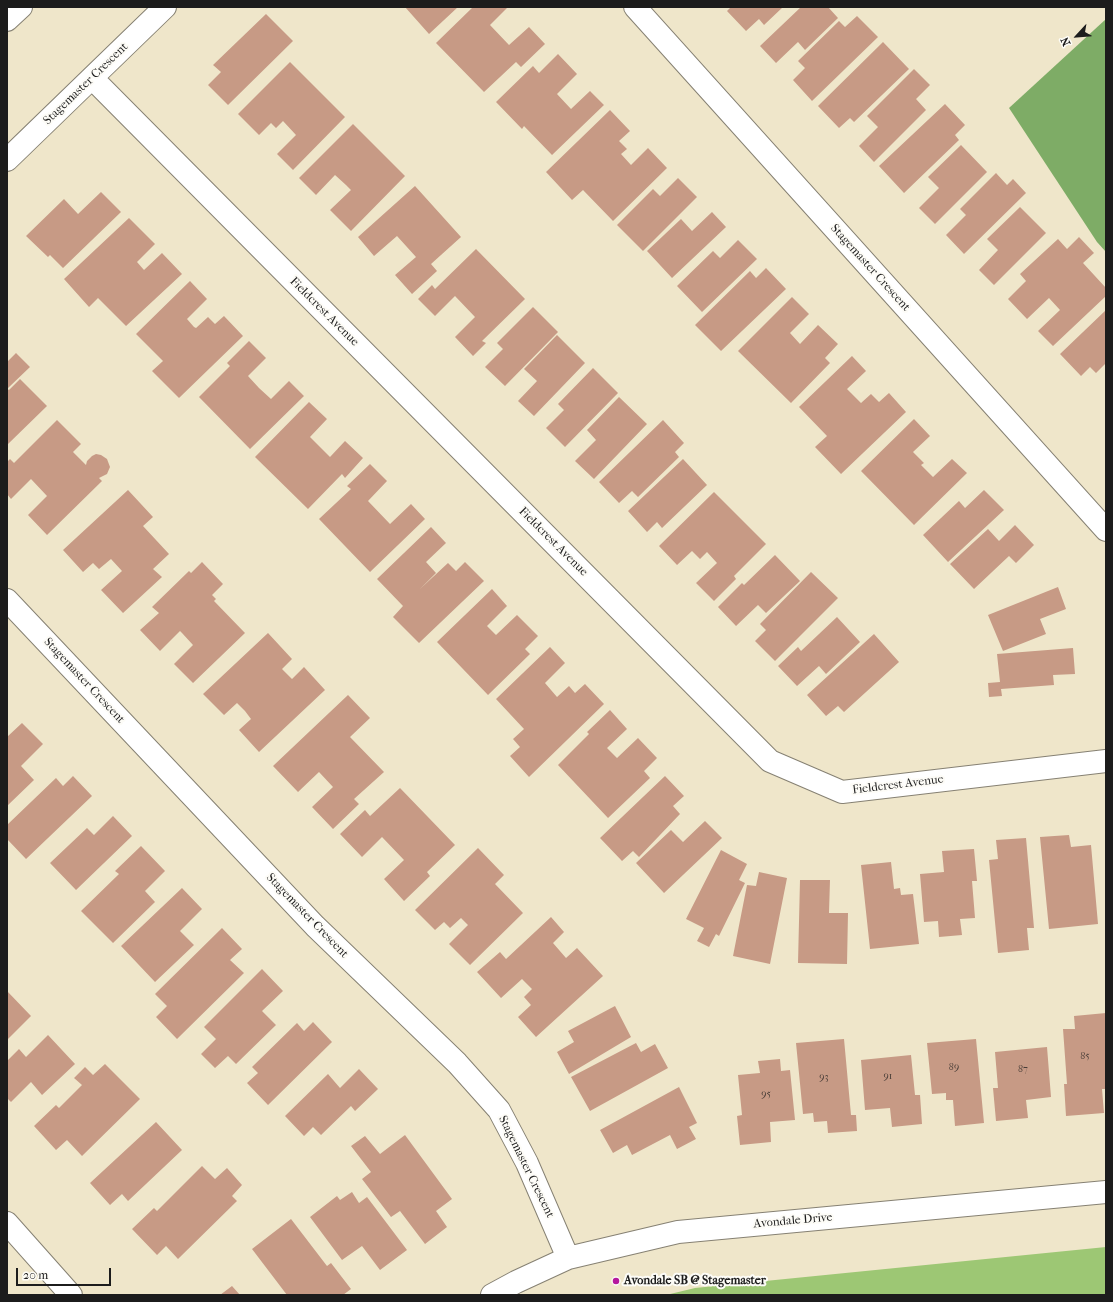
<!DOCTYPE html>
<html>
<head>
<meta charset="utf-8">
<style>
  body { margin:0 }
  #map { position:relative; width:1113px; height:1302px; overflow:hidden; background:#efe6ca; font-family:"IM FELL French Canon",serif }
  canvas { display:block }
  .frame { position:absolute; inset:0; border:8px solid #1c1c1c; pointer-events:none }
  .north { position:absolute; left:1057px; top:16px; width:40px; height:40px; -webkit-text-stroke:3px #fdfcf7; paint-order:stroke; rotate:244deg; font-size:11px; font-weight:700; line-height:16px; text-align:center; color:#1c1c1c }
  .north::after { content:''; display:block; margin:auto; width:14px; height:18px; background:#1c1c1c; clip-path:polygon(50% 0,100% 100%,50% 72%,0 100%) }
  .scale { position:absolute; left:16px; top:1268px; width:95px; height:18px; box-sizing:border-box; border:2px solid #1c1c1c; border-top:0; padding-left:5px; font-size:12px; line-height:14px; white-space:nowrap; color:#1c1c1c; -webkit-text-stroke:3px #fdfcf7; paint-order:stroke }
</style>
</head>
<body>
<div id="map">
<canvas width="1113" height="1302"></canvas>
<div class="frame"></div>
<div class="north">N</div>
<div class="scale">20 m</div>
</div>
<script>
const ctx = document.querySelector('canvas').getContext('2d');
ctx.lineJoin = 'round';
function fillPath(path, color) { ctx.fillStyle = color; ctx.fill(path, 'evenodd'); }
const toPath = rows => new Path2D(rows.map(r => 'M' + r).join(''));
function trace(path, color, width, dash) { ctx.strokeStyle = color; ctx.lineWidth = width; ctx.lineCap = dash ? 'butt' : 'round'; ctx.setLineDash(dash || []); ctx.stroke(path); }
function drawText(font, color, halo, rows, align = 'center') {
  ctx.font = font + ' "IM FELL French Canon",serif'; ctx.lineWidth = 4; ctx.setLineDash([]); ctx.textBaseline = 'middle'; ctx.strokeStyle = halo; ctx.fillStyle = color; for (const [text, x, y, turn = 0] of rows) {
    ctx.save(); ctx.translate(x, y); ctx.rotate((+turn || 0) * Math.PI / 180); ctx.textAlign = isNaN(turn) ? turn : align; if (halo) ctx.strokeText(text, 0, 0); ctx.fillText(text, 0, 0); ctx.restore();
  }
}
fillPath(toPath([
  [1106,1247,1106,1295,666,1295,695,1288]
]), '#9dc774');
fillPath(toPath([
  [1106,19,1106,252,1097,242,1009,108]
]), '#7eac66');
fillPath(toPath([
  [405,7,458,7,429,34],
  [473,7,508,7,490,25,509,45,529,27,545,44,521,67,516,62,484,92,436,43],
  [731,7,783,7,764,25,759,19,746,31,727,11],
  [801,7,828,7,838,18,805,50,798,42,776,63,760,46],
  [266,14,293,41,228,105,208,85,221,72,213,65],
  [857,16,878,37,812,101,793,80,805,68,798,61,839,21,845,27],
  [883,42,909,69,854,122,850,118,839,128,818,106],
  [558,54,577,74,557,94,571,109,590,91,604,105,552,155,524,126,522,129,496,102,533,66,539,73],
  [290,62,345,117,293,170,277,154,296,135,283,121,276,128,271,123,259,135,238,114],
  [914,69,930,85,916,99,926,110,874,162,859,146,878,127,867,116],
  [945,104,965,125,955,135,959,140,904,193,879,166],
  [610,110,630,131,619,141,627,149,621,154,631,165,648,148,667,168,613,221,583,190,572,200,546,172],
  [353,124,405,176,351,231,330,210,351,190,346,185,335,175,316,195,299,178],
  [961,145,987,172,935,224,919,208,939,188,928,177],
  [996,173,1007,185,1013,179,1026,193,964,254,946,235,966,215,960,209],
  [678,178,697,197,643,251,617,225,653,189,660,196],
  [415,186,461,237,431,264,437,271,412,294,395,275,416,257,397,236,374,256,358,237],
  [101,192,121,212,63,268,50,255,48,257,26,236,64,199,78,214],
  [1020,207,1046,233,994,285,979,270,998,250,987,239],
  [712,212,726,227,672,278,647,251,681,219,692,231],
  [129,218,155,244,137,262,144,270,162,253,182,274,126,326,98,298,89,307,64,279],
  [1079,237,1094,253,1083,263,1106,288,1106,296,1053,346,1038,331,1060,310,1049,298,1027,319,1008,299,1026,281,1020,274,1058,239,1067,249],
  [738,240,757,259,702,312,677,286,713,251,720,258],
  [476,249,525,299,482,341,486,343,473,356,455,337,475,317,455,296,435,316,418,299,432,285,435,289],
  [766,268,786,289,721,351,695,325,750,271,756,278],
  [190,281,207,299,187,319,194,327,196,328,208,317,215,324,224,316,243,336,179,398,152,371,163,361,136,334],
  [792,297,809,314,790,333,800,344,818,325,838,344,825,358,830,363,791,403,738,351],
  [533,307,558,332,505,386,485,367,503,349,497,343],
  [1106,310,1106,363,1096,373,1090,367,1081,376,1060,354],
  [557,335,585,363,534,416,518,401,537,381,524,369],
  [249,341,266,358,248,376,259,388,271,399,289,381,304,396,250,449,199,397,230,366,227,363],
  [16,353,30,367,7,389,9,390,20,379,47,406,7,445,7,362],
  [852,356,866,371,847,389,861,403,871,394,879,402,889,393,906,412,841,474,815,447,827,436,799,407],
  [593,368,618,393,565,447,546,428,564,410,558,404],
  [619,397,647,424,594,479,575,461,596,440,587,430],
  [309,402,327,419,310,437,330,457,345,441,363,458,345,478,342,474,308,509,255,457],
  [914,419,930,436,913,452,924,463,921,465,933,477,952,459,967,473,914,525,861,471],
  [57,420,81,444,73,452,86,465,87,461,92,456,96,454,101,455,107,459,110,467,107,474,99,478,102,481,47,535,28,515,47,496,31,479,11,499,7,494,7,462,10,459,14,463],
  [663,420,684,443,675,452,679,457,638,497,632,491,619,503,599,482],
  [683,459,707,485,662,528,657,522,647,532,628,511],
  [370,464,387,481,368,501,390,524,411,504,425,519,370,572,319,519,351,489,347,486],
  [128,490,153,517,143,526,169,554,153,569,162,577,123,613,101,590,122,571,111,559,99,569,93,563,83,572,63,550],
  [984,490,1004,510,948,562,923,535,959,501,965,508],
  [714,492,766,544,734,576,736,579,714,601,696,583,717,563,707,552,700,559,692,551,677,565,659,546],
  [1015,525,1034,545,1016,563,1009,556,974,589,950,564,988,529,999,541],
  [431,527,446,543,426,562,436,573,420,589,448,563,456,571,465,562,484,581,419,643,393,617,403,606,377,579],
  [775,555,800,581,766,613,758,605,736,626,718,607,742,583,744,585],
  [202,562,223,584,212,595,216,599,214,601,245,633,193,683,174,664,193,645,182,633,180,631,160,651,140,630,159,613,152,607,189,571,191,573],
  [811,572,838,598,775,661,755,641,766,630,760,624],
  [1058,587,1066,609,1040,619,1046,634,1003,651,988,615],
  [492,589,507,606,487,626,496,635,517,615,538,636,525,649,530,654,488,695,437,642],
  [837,617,860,642,826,674,819,666,797,686,778,666,798,647,801,651],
  [268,633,292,659,282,669,292,679,304,667,325,690,259,752,239,730,251,719,245,711,237,703,224,715,203,694],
  [874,634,899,662,844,712,838,706,826,716,807,695],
  [550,647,565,663,545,683,557,697,569,686,575,693,585,684,604,704,529,777,510,756,520,747,513,739,524,729,496,699],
  [1073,648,1075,674,1053,675,1054,685,1001,689,1002,696,989,697,988,683,1000,682,997,654],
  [348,695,370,718,350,737,384,772,354,799,359,804,333,829,312,807,333,787,319,772,298,792,273,766],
  [610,710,627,729,607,748,617,758,638,738,657,758,644,771,650,778,608,818,558,765,589,734,587,732],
  [22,723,43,744,21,766,34,780,7,806,7,737],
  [73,776,92,796,26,859,7,839,7,825,56,778,63,786],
  [665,776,684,796,673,806,680,814,639,857,633,851,622,861,600,838],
  [400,788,455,845,427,872,430,876,404,901,384,879,404,860,382,837,362,857,340,834,365,810,370,816],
  [113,816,132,836,76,890,50,863,87,828,94,835],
  [705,821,722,838,664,893,636,863,671,830,683,842],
  [1069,835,1071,847,1091,845,1098,924,1049,929,1040,837],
  [1026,838,1034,928,1027,928,1029,950,998,953,989,860,998,859,996,840],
  [141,846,165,871,145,891,155,902,113,943,81,911,119,874,115,871],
  [478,848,504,875,495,884,523,913,470,965,449,944,468,925,461,918,450,928,444,922,435,930,415,910],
  [974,849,977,881,972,881,975,918,960,919,962,935,939,937,938,921,924,922,920,874,944,872,942,851],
  [721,850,747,864,739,880,745,883,719,936,716,934,709,947,697,941,704,928,686,919],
  [891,862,894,889,900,888,901,895,913,894,919,944,870,949,861,865],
  [759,872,787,878,770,964,733,956,747,885,756,886],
  [800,880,830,880,829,913,848,913,847,964,798,963],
  [182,888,202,909,180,931,194,945,155,982,121,946],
  [551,917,564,932,553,943,566,958,577,948,603,976,536,1037,518,1017,531,1005,524,997,532,989,522,979,501,998,477,972,500,952,506,959],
  [222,928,242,949,230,960,244,973,177,1039,156,1017,167,1006,155,994],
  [262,969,283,991,262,1011,276,1025,236,1064,228,1056,215,1068,201,1054,216,1039,204,1027],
  [7,991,31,1016,7,1040],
  [615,1006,631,1037,569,1074,557,1052,574,1042,568,1031],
  [1106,1013,1106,1089,1102,1089,1104,1113,1066,1116,1064,1084,1067,1084,1063,1029,1075,1029,1074,1016],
  [313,1022,332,1042,268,1105,247,1083,258,1073,252,1067,297,1023,304,1031],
  [48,1035,75,1064,42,1095,31,1082,11,1102,7,1098,7,1061,19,1049,26,1057],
  [844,1039,851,1115,856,1115,857,1131,828,1133,827,1121,814,1122,813,1113,803,1114,796,1043],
  [976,1039,984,1123,955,1126,953,1100,946,1100,946,1093,932,1094,927,1043],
  [636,1043,641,1052,655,1044,668,1068,590,1111,571,1077],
  [1047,1047,1051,1097,1026,1100,1028,1118,996,1121,993,1088,998,1088,995,1052],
  [911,1055,915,1095,920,1095,922,1124,892,1127,890,1108,865,1110,861,1060],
  [780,1059,781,1071,790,1070,795,1120,770,1122,771,1142,740,1145,737,1116,742,1115,738,1075,760,1073,758,1061],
  [105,1064,140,1099,82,1156,67,1140,56,1150,34,1126,56,1105,59,1108,82,1085,74,1078,85,1067,93,1075],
  [359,1069,378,1089,355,1111,351,1106,321,1135,313,1127,304,1136,285,1116,328,1074,340,1088],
  [679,1087,697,1123,689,1127,696,1139,677,1149,670,1135,632,1155,627,1145,613,1153,600,1130],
  [156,1122,182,1150,128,1201,122,1194,110,1205,90,1183],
  [405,1135,452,1199,436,1211,447,1227,425,1244,400,1211,391,1217,362,1179,371,1172,351,1146,365,1136,380,1154],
  [202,1166,215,1179,227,1168,242,1185,232,1196,237,1201,178,1259,166,1246,157,1255,132,1229,154,1208,157,1211],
  [352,1192,359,1203,367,1197,407,1250,380,1270,362,1246,342,1260,310,1217,337,1196,340,1200],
  [291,1219,327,1266,331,1263,351,1289,343,1295,287,1295,252,1249],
  [232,1286,240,1295,220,1295]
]), '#c79a85');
const street = toPath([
  [635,7,1106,530],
  [93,79,770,761,842,792,1106,761],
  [7,160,165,7],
  [7,600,315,926,457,1063,499,1110,527,1163,568,1258],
  [7,1223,71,1295],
  [492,1295,516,1282,568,1258,678,1232,1106,1192]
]);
const secondary = toPath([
  [7,20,21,7]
]);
trace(street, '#868173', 24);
trace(secondary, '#868173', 24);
trace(street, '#fff', 22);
trace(secondary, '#fff', 22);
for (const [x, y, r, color] of [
  [616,1281,4,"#b5179e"]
]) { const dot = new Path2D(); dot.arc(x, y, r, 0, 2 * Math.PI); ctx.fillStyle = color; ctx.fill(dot); trace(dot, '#fdfcf7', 1.5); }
drawText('10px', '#473c36', null, [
  ["85",1085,1057],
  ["89",954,1068],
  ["87",1023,1070],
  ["91",888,1077],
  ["93",824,1078],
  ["95",766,1095]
]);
drawText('12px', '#1c1c1c', '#fdfcf7', [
  ["Stagemaster Crescent",86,84,-44],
  ["Stagemaster Crescent",870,268,48],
  ["Fieldcrest Avenue",324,312,45],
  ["Fieldcrest Avenue",553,542,45],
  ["Stagemaster Crescent",84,681,47],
  ["Fieldcrest Avenue",898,785,-7],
  ["Stagemaster Crescent",307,916,46],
  ["Stagemaster Crescent",526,1167,64],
  ["Avondale Drive",793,1221,-5]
]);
drawText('bold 12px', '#1c1c1c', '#fdfcf7', [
  ["Avondale SB @ Stagemaster",624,1281]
], 'left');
</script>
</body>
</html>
